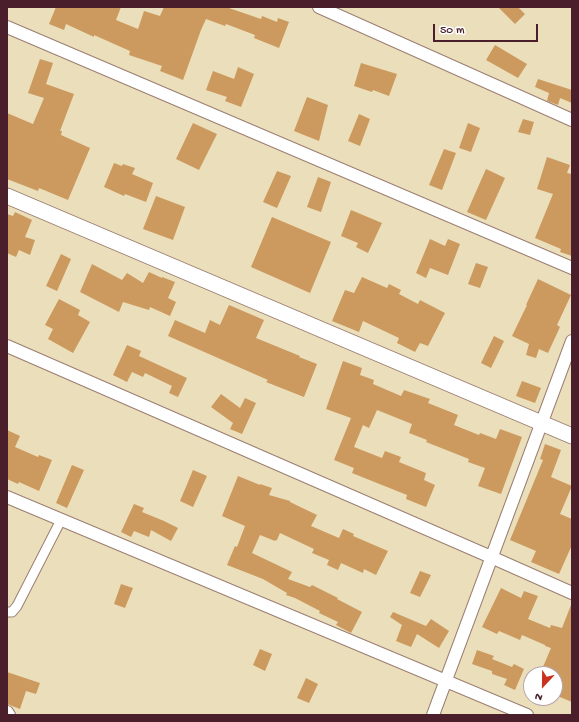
<!DOCTYPE html>
<html>
<head>
<meta charset="utf-8">
<style>
  body { margin:0 }
  #map { position:relative; width:579px; height:722px; overflow:hidden; background:#ebdeba; font-family:"Gochi Hand",sans-serif }
  canvas { display:block }
  .frame { position:absolute; inset:0; border:8px solid #4a1f2b; pointer-events:none }
  .north { position:absolute; left:523px; top:666px; width:40px; height:40px; box-sizing:border-box; background:#fff; border:1px solid #b7a5aa; border-radius:50%; rotate:202deg; font-size:11px; font-weight:700; line-height:16px; text-align:center; color:#4a1f2b }
  .north::after { content:''; display:block; margin:auto; width:14px; height:18px; background:#c8321e; clip-path:polygon(50% 0,100% 100%,50% 72%,0 100%) }
  .scale { position:absolute; left:433px; top:24px; width:105px; height:18px; box-sizing:border-box; border:2px solid #4a1f2b; border-top:0; padding-left:5px; font-size:12px; line-height:14px; white-space:nowrap; color:#4a1f2b; -webkit-text-stroke:3px #fff; paint-order:stroke }
</style>
</head>
<body>
<div id="map">
<canvas width="579" height="722"></canvas>
<div class="frame"></div>
<div class="north">N</div>
<div class="scale">50 m</div>
</div>
<script>
const ctx = document.querySelector('canvas').getContext('2d');
ctx.lineJoin = 'round';
function fillPath(path, color) { ctx.fillStyle = color; ctx.fill(path, 'evenodd'); }
const toPath = rows => new Path2D(rows.map(r => 'M' + r).join(''));
function trace(path, color, width, dash) { ctx.strokeStyle = color; ctx.lineWidth = width; ctx.lineCap = dash ? 'butt' : 'round'; ctx.setLineDash(dash || []); ctx.stroke(path); }
fillPath(toPath([
  [56,7,121,7,116,20,138,29,144,11,160,16,164,7,226,7,261,19,262,16,277,22,278,18,289,22,279,48,254,38,255,35,226,24,225,26,206,19,201,30,183,80,160,71,162,66,129,55,130,51,94,35,94,37,66,24,64,30,49,24],
  [498,7,518,7,525,14,515,24],
  [495,45,527,64,518,78,486,60],
  [40,59,53,63,46,84,74,94,60,131,62,131,61,135,90,148,68,200,39,188,38,191,7,179,7,113,33,124,44,98,28,93],
  [361,63,397,74,389,96,373,90,372,92,354,86],
  [238,67,254,74,241,107,225,101,227,97,206,90,213,71,234,79],
  [538,79,572,90,572,103,560,98,558,105,547,101,549,93,535,87],
  [307,97,328,105,319,141,294,131],
  [359,114,370,119,360,146,348,141],
  [523,119,534,122,530,135,518,132],
  [193,123,217,134,199,170,176,159],
  [468,123,480,128,471,152,459,148],
  [444,149,456,153,442,190,429,185],
  [547,157,570,165,567,173,572,174,572,256,560,252,561,249,535,238,553,194,537,189],
  [114,163,122,166,123,164,135,168,132,174,153,183,146,202,125,194,124,196,104,187],
  [486,169,505,178,486,220,467,212],
  [277,171,291,176,277,208,263,202],
  [318,177,331,182,321,212,307,207],
  [156,196,185,207,173,240,143,229],
  [351,210,382,223,368,253,356,247,358,243,341,236],
  [15,212,32,220,25,237,35,240,30,255,19,250,16,257,7,253,7,214,13,216],
  [272,217,331,242,310,293,251,267],
  [430,239,445,246,448,239,460,244,448,275,430,268,426,278,416,273],
  [61,254,71,259,57,291,46,286],
  [476,263,488,267,480,288,468,284],
  [92,264,122,280,127,273,143,283,149,272,162,278,162,277,175,282,168,298,176,302,170,316,150,307,149,310,123,302,119,312,80,292],
  [362,277,387,288,389,284,401,290,399,294,418,304,420,300,445,313,428,346,420,343,415,352,397,343,399,338,363,321,359,332,332,321,345,290,354,293],
  [538,279,571,295,557,325,560,327,548,353,539,349,536,358,526,355,529,344,512,336,527,305,526,305],
  [59,299,80,310,78,315,90,322,73,353,48,339,53,329,45,325],
  [229,305,264,320,256,338,300,356,299,357,317,364,304,397,266,382,268,380,168,336,175,320,205,333,210,320,220,325],
  [494,336,504,341,491,368,481,363],
  [127,345,141,351,139,356,187,378,178,397,169,393,172,386,145,373,143,377,132,372,127,382,113,375],
  [343,361,362,368,360,375,374,380,373,384,401,396,404,390,430,399,428,403,458,415,454,425,479,435,480,433,496,439,500,429,522,437,501,494,478,486,485,468,468,462,469,459,426,442,427,440,409,433,412,424,377,410,369,428,363,425,354,447,382,458,385,451,401,457,399,462,426,473,424,480,435,485,426,507,406,499,407,495,352,473,354,468,334,460,351,418,326,409],
  [522,381,541,388,535,403,516,396],
  [221,394,240,408,245,398,256,403,242,434,230,429,233,423,211,407],
  [7,430,20,436,15,447,38,457,39,455,52,460,39,491,19,482,18,484,7,479],
  [545,444,561,450,551,477,572,486,560,514,572,519,572,545,559,574,531,562,536,551,510,540,543,460,540,459],
  [72,465,84,470,67,508,56,503],
  [193,470,207,476,193,507,180,501],
  [238,476,260,485,260,484,272,488,269,495,290,501,290,502,317,515,311,526,339,538,343,529,354,534,353,536,388,551,376,575,364,569,363,573,341,563,338,570,327,565,329,560,312,553,314,549,280,533,277,540,276,540,275,541,260,535,252,553,292,572,288,579,310,587,312,585,338,598,337,599,362,612,351,633,336,625,338,622,319,613,320,611,295,598,286,595,287,593,263,579,227,565,235,546,237,547,245,526,222,516],
  [134,504,144,508,142,512,164,521,178,528,171,541,151,530,149,537,134,531,131,537,121,532],
  [420,571,431,575,420,597,410,593],
  [121,584,133,588,125,608,114,604],
  [501,588,521,598,524,591,538,596,528,619,550,628,551,625,562,628,571,605,572,606,572,702,555,695,555,674,540,674,551,648,545,646,545,645,522,635,520,640,499,631,497,634,482,627],
  [393,612,426,626,431,619,449,631,439,648,417,634,411,647,396,641,402,625,390,617],
  [260,649,272,654,265,671,253,665],
  [477,650,494,656,492,659,512,667,514,664,524,669,515,690,504,685,507,679,492,674,492,671,472,664],
  [7,672,40,683,36,694,26,691,20,709,7,704],
  [306,678,318,684,309,703,297,698]
]), '#cc9a5e');
const pedestrian = toPath([
  [7,612,12,612,17,606,61,520]
]);
const minor = toPath([
  [319,7,572,120],
  [7,27,572,268],
  [7,346,491,557,572,593],
  [7,497,527,715],
  [7,712,9,715],
  [433,715,572,341]
]);
const tertiary = toPath([
  [7,196,572,436]
]);
trace(pedestrian, '#9a7e72', 11);
trace(minor, '#9a7e72', 14);
trace(tertiary, '#9a7e72', 17);
trace(pedestrian, '#fff', 9);
trace(minor, '#fff', 12);
trace(tertiary, '#fff', 15);
</script>
</body>
</html>
